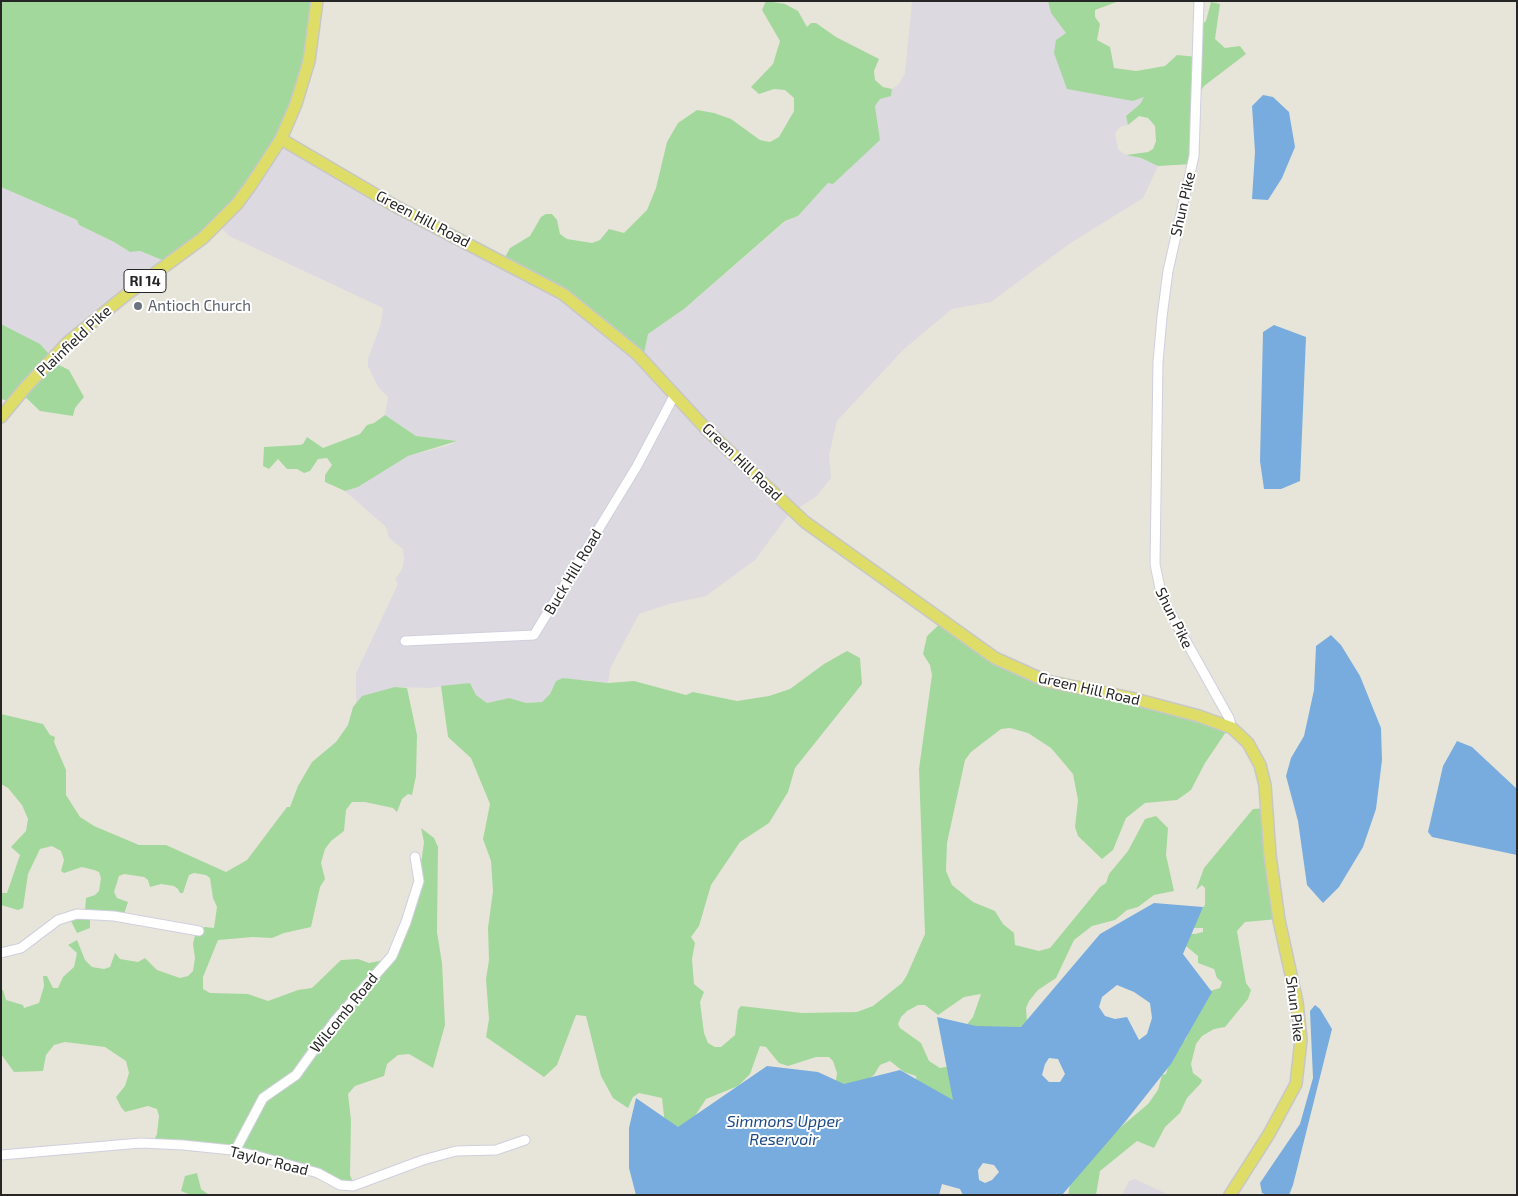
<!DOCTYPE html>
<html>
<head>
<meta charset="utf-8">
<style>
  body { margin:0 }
  #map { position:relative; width:1518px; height:1196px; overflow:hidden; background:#e7e5d9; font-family:"Exo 2",sans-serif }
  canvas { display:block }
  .frame { position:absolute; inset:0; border:2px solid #262626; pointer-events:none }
</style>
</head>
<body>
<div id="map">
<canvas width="1518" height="1196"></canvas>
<div class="frame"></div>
</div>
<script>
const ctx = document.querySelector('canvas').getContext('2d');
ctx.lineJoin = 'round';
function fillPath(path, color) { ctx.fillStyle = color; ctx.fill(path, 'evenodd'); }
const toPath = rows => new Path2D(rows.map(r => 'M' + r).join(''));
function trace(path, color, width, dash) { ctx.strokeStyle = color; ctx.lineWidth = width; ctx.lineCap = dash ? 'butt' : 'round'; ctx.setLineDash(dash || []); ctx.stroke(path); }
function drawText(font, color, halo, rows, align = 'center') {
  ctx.font = font + ' "Exo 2",sans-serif'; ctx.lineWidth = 4; ctx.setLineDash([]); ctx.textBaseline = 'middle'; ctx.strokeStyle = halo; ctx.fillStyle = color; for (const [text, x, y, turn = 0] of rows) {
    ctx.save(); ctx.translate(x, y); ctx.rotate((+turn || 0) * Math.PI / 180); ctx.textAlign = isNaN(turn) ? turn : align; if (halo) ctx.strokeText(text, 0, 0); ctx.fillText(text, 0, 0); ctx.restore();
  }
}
fillPath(toPath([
  [912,1,1048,1,1051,13,1066,33,1145,97,1140,104,1126,116,1128,125,1120,127,1115,133,1118,149,1124,154,1141,158,1158,166,1143,198,1069,244,991,302,952,309,903,350,837,421,829,455,831,478,817,496,789,514,755,560,706,596,669,604,639,614,611,667,608,683,586,680,556,681,550,694,542,702,526,703,509,698,487,703,476,695,470,683,429,688,395,687,356,703,356,673,398,584,395,579,402,570,404,560,403,549,389,538,386,527,345,491,358,487,408,456,450,445,457,441,416,436,385,415,388,397,378,387,368,366,368,359,381,323,383,308,229,236,217,223,279,141,397,208,648,334,684,309,786,221,798,216,828,183,880,140,875,106,880,99,891,95,892,89,899,84,905,73],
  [1,187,77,220,79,225,114,242,130,252,139,251,167,262,51,355,40,344,1,324],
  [1135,1179,1169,1195,1122,1195,1129,1181]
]), '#ddd9e0');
fillPath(toPath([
  [1,1,316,1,293,109,234,205,167,262,140,251,130,252,114,242,79,225,77,220,1,187],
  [766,1,785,4,798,11,807,27,811,23,816,23,836,37,879,59,874,71,875,80,883,87,892,89,891,96,880,99,875,106,880,140,833,184,828,183,798,216,785,221,684,309,648,334,643,358,605,327,503,261,510,248,530,236,541,217,546,214,552,214,557,220,560,234,567,239,592,243,600,240,609,229,624,233,647,210,656,188,667,142,678,123,697,110,714,113,731,119,760,140,770,142,779,137,794,111,794,98,785,90,774,89,759,94,751,87,773,64,780,41,762,10],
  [1048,1,1119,1,1095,10,1095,17,1100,24,1097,40,1110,47,1114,68,1136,71,1165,66,1177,55,1198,57,1199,27,1206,21,1211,2,1220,4,1215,39,1225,48,1240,46,1246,54,1204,86,1196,98,1192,164,1158,166,1141,158,1126,155,1148,152,1153,149,1156,141,1155,126,1148,118,1139,116,1128,125,1126,116,1140,104,1144,97,1133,101,1067,89,1054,53,1056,40,1066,33,1051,13],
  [1,324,40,344,59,365,69,370,84,397,75,408,73,416,40,411,21,393,12,402,1,399],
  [385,415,416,436,457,441,408,456,358,487,345,491,325,482,325,475,332,465,327,458,318,459,310,471,304,473,297,469,287,469,278,459,269,469,263,466,264,447,299,445,303,444,307,437,323,448,360,434,367,425,374,423],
  [942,622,1032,677,1228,729,1205,763,1191,790,1177,800,1145,803,1126,818,1113,850,1102,859,1078,836,1075,827,1078,800,1073,774,1051,748,1028,733,1010,728,1001,729,971,752,965,760,947,843,946,871,952,885,973,902,995,911,1003,924,1014,933,1015,945,1039,951,1050,948,1100,887,1106,883,1109,874,1128,851,1145,819,1156,816,1168,828,1166,855,1174,891,1154,895,1138,907,1127,910,1115,920,1092,926,1074,940,1056,978,1038,990,1029,1001,1026,1008,1027,1022,1020,1031,959,1034,973,1017,981,994,964,997,938,1015,925,1005,918,1005,907,1011,901,1017,898,1024,900,1028,921,1043,929,1061,940,1068,950,1066,954,1100,947,1109,918,1090,916,1076,904,1072,890,1061,880,1065,874,1075,865,1081,835,1088,837,1073,833,1061,829,1057,816,1057,788,1066,779,1063,766,1047,760,1046,750,1074,738,1086,706,1099,685,1131,665,1125,662,1098,639,1093,633,1097,628,1108,613,1098,601,1076,586,1016,576,1015,557,1065,544,1077,486,1037,489,1019,486,979,489,960,488,928,493,891,491,861,483,839,490,804,471,758,448,737,441,686,470,683,476,695,487,703,509,698,526,703,542,702,550,694,556,681,563,678,608,683,634,681,686,695,693,692,737,701,769,696,790,689,824,664,847,651,860,658,862,684,795,768,788,792,769,823,740,842,711,885,699,926,691,937,695,943,692,959,694,984,704,992,700,1002,704,1033,708,1043,715,1047,721,1047,735,1035,738,1010,741,1006,802,1013,857,1012,873,1006,902,983,907,975,925,934,919,769,932,675,930,665,923,654,927,636],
  [395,687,407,688,417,735,416,776,412,795,408,794,402,799,397,812,393,808,365,802,352,802,346,810,344,831,331,841,325,849,321,863,325,879,320,887,311,927,284,933,272,938,253,937,218,940,203,977,203,989,210,993,248,994,268,1001,298,990,312,988,341,960,358,959,369,963,390,959,415,886,422,857,424,842,421,828,434,838,438,847,437,932,442,963,445,1025,433,1068,409,1054,398,1055,387,1064,384,1076,355,1086,348,1094,351,1120,350,1175,354,1185,265,1159,152,1144,157,1134,159,1116,157,1109,148,1106,125,1112,121,1107,116,1097,125,1086,129,1073,126,1061,105,1047,65,1042,54,1045,46,1055,43,1071,14,1072,1,1054,1,990,3,990,6,1000,23,1005,24,1008,39,1003,44,986,43,976,47,976,53,988,58,988,63,977,74,967,77,953,68,945,77,940,85,960,92,967,104,969,110,967,115,953,120,959,138,962,145,958,157,970,180,978,188,976,193,971,195,958,193,944,196,931,205,927,214,928,217,907,213,898,210,878,206,875,194,873,189,875,183,893,180,893,178,889,174,886,161,884,150,887,148,880,144,877,124,874,119,876,114,892,117,898,128,902,123,917,90,915,90,928,77,933,69,917,85,911,86,898,95,895,99,891,101,878,99,872,94,870,82,867,64,873,61,871,64,860,61,851,52,846,40,849,28,874,23,908,18,910,1,905,1,893,7,893,20,855,11,847,26,831,28,819,22,805,8,788,1,784,1,714,43,724,50,735,55,737,54,742,66,770,66,795,80,817,94,826,139,845,166,845,226,872,247,860,287,807,290,807,298,786,312,762,336,742,348,725,353,707,362,696],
  [1268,808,1278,919,1245,922,1237,931,1246,983,1251,990,1248,999,1225,1027,1214,1029,1202,1036,1196,1044,1191,1064,1193,1073,1202,1080,1201,1083,1187,1098,1180,1113,1165,1127,1154,1148,1137,1141,1100,1171,1096,1195,1068,1195,1070,1185,1108,1138,1148,1104,1158,1090,1162,1075,1166,1074,1173,1051,1180,1049,1181,1043,1186,1039,1200,994,1220,988,1222,982,1217,978,1214,969,1198,963,1198,956,1170,933,1195,934,1203,932,1203,928,1191,928,1192,921,1197,921,1198,913,1205,905,1205,888,1202,885,1196,890,1204,868,1253,809],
  [197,1173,201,1189,209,1195,191,1195,181,1191,185,1176]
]), '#a3d89c');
fillPath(toPath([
  [1263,95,1273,97,1289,112,1295,147,1282,178,1268,200,1252,199,1255,152,1252,106],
  [1274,325,1306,337,1300,481,1281,489,1264,489,1260,461,1263,332],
  [1331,635,1341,645,1360,676,1381,728,1382,760,1376,809,1363,847,1339,887,1323,903,1307,885,1298,821,1286,776,1291,758,1304,736,1314,690,1316,646],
  [1457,741,1472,747,1517,789,1517,855,1432,837,1428,832,1443,766],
  [1154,903,1203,907,1183,954,1212,992,1171,1064,1125,1122,1062,1195,963,1195,960,1189,942,1184,939,1195,636,1195,629,1168,629,1128,636,1098,678,1127,767,1066,818,1072,844,1084,900,1070,953,1100,937,1017,976,1026,1021,1027,1100,934],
  [1117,985,1134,992,1150,1003,1152,1018,1147,1034,1139,1040,1127,1017,1115,1019,1105,1016,1099,1007,1102,997],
  [1049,1058,1058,1059,1065,1074,1060,1082,1049,1082,1042,1075,1045,1064],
  [983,1163,994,1165,999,1172,992,1180,985,1183,979,1180,978,1170],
  [1315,1005,1320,1009,1332,1029,1293,1185,1289,1195,1267,1195,1262,1193,1260,1183,1300,1124,1313,1078,1310,1011]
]), '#78acde');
const minor = toPath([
  [1199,1,1194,156,1168,271,1162,317,1158,362,1155,564,1162,598,1229,718,1232,728],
  [405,641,534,635,637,466,674,396],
  [1,953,21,948,58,920,77,914,114,916,199,931],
  [235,1151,263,1098,296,1075,334,1022,392,956,406,922,419,881,415,857],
  [1,1155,141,1143,183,1145,232,1150,261,1157,318,1173,340,1185,353,1186,423,1160,456,1151,496,1150,525,1140]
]);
const major = toPath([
  [281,139,395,206,563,294,637,354,709,432,805,522,995,658,1046,681,1131,698,1199,716,1232,728,1248,743,1260,765,1265,785,1270,855,1279,920,1297,1002,1301,1040,1296,1084,1269,1134,1230,1195],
  [1,417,25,388,68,342,127,294,203,238,237,204,251,185,281,139,296,104,309,61,317,1]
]);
trace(minor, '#d0cfde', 11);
trace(major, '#c7c7c7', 14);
trace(minor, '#fff', 9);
trace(major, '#dedd68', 11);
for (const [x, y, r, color] of [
  [138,306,5,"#6b7280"]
]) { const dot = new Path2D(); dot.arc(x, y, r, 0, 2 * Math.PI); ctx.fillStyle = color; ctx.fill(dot); trace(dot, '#fff', 2); }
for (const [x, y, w] of [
  [145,281,42]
]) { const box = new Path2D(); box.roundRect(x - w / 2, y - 11.5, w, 23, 4); ctx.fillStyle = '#fff'; ctx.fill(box); trace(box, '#262626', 1); }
drawText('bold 14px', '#262626', null, [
  ["RI 14",145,281]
]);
drawText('15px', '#262626', '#fff', [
  ["Shun Pike",1183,204,-77],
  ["Green Hill Road",423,219,28],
  ["Plainfield Pike",74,341,-43],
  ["Green Hill Road",742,462,44],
  ["Buck Hill Road",573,572,-59],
  ["Shun Pike",1174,618,64],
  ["Green Hill Road",1089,689,13],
  ["Shun Pike",1295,1009,83],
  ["Wilcomb Road",344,1013,-51],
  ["Taylor Road",269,1161,14]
]);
drawText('15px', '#5b616d', '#fff', [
  ["Antioch Church",148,306]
], 'left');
drawText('italic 16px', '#1d4984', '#fff', [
  ["Simmons Upper",784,1122],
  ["Reservoir",784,1140]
]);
</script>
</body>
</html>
